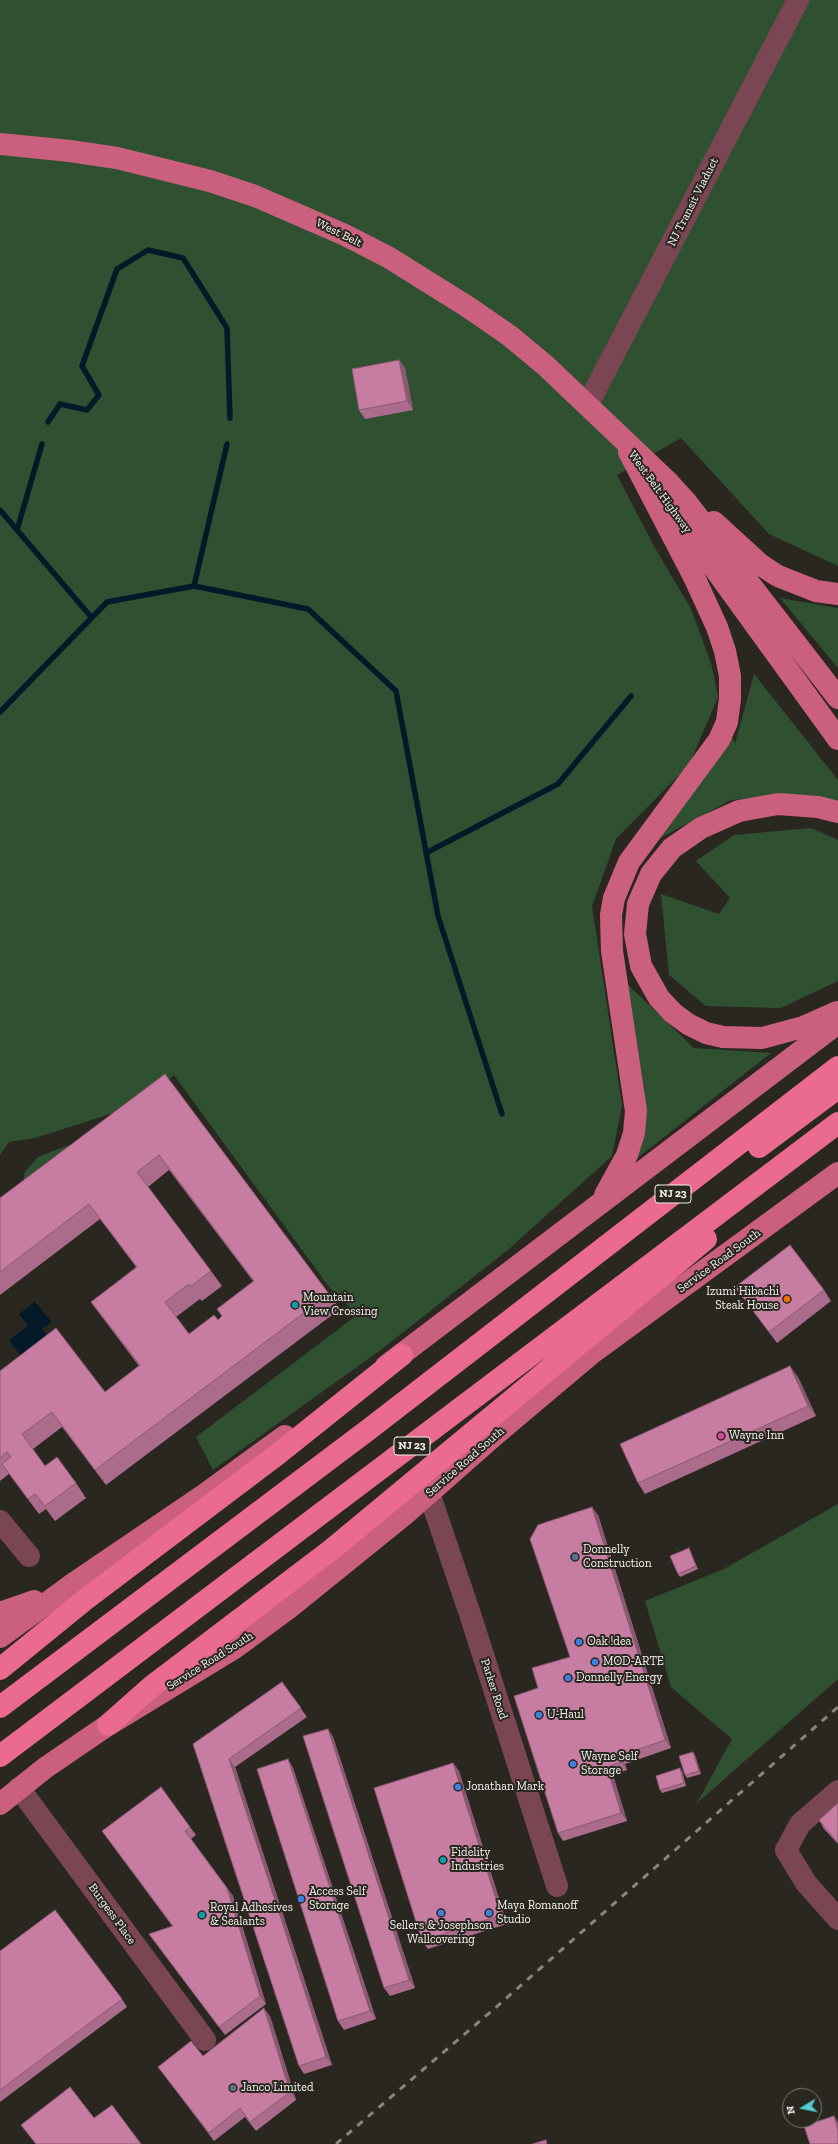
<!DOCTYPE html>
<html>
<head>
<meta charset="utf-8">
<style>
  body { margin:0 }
  #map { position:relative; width:838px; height:2144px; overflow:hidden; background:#2a2721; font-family:"Zilla Slab",serif }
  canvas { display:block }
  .north { position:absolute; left:782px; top:2088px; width:40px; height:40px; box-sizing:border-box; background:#2a2721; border:1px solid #7b7973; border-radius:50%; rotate:260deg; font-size:11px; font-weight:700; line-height:16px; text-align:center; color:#f5f3ef }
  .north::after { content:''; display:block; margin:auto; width:14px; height:18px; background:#51ccd2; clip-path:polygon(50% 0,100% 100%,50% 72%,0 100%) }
</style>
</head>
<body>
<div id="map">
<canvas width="838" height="2144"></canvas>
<div class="north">N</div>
</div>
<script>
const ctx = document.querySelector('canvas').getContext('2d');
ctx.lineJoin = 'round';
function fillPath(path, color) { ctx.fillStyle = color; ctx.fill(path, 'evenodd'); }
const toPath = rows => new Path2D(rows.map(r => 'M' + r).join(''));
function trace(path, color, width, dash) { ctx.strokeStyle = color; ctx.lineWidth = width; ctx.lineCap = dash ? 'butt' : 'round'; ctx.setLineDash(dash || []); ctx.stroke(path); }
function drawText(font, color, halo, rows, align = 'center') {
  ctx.font = font + ' "Zilla Slab",serif'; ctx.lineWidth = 4; ctx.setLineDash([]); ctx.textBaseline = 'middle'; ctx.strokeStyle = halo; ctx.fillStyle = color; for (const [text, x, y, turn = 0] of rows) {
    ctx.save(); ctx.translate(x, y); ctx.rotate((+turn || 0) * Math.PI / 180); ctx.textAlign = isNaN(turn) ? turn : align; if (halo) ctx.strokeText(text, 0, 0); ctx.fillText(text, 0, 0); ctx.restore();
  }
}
fillPath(toPath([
  [0,0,838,0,838,566,769,534,681,438,617,475,655,548,691,609,711,663,718,697,689,765,616,839,592,906,622,1105,612,1156,509,1249,382,1349,213,1470,196,1437,357,1315,329,1287,174,1075,132,1107,35,1138,9,1142,0,1155],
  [780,598,838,608,838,668],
  [754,674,838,780,838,807,805,796,731,800,653,842,731,735,735,744],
  [811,828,838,840,838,981,781,1008,706,1006,669,975,661,894,719,914,730,898,696,861,734,835],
  [624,981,694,1048,771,1053,631,1163],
  [69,1145,73,1146,24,1181,24,1173,38,1157],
  [838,1504,838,1679,697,1803,732,1739,671,1687,645,1601,724,1569]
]), '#305131');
fillPath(toPath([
  [35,1302,52,1322,42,1329,47,1336,21,1356,9,1340,28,1326,19,1314]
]), '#041928');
trace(toPath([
  [48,422,60,404,87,410,99,395,82,366,117,269,148,250,183,258,227,328,230,418],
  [0,510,92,618],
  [17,530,42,444],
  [194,586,227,444],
  [0,712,107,602,194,586,308,609,396,691,438,916,502,1114],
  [426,853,558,784,631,696]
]), '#041928', 5.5);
trace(toPath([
  [588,404,798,0],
  [429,1493,470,1614,557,1886],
  [0,1521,29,1556],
  [19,1788,205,2040],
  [838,1791,800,1824,786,1850,806,1883,838,1919]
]), '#7a4653', 22);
trace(toPath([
  [0,144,70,151,117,158,210,181,255,196,345,235,388,257,468,307,510,336,546,366,667,481,687,503,838,698],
  [670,507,838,739],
  [714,522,761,565,778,576,816,591,838,594],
  [837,1012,803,1027,762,1038,723,1037,706,1033,688,1024,673,1013,659,998,641,966,635,934,638,904,651,874,672,848,701,828,739,811,778,804,818,807,838,812],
  [605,1195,627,1155,634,1133,636,1111,612,951,611,915,614,898,629,862,719,740,727,722,730,699,730,676,725,651,717,627,694,577,629,452],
  [386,1366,838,1023],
  [0,1613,34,1601],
  [0,1637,77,1581,208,1492,285,1436],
  [0,1804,45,1768,108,1725,236,1647,289,1608,404,1515,496,1434,592,1353,838,1173]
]), '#cb607e', 22);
trace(toPath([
  [759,1147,838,1088],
  [0,1669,86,1599,278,1454,402,1355],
  [0,1707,368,1430,838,1067],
  [108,1725,152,1686,331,1550,706,1239],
  [0,1756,838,1123]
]), '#eb6a8f', 22);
trace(toPath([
  [336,2144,494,2009,838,1707]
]), '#87857f', 3, [7, 7]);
fillPath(toPath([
  [399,360,405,368,413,410,365,419,359,410],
  [165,1074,329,1294,340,1309,106,1485,62,1427,33,1449,45,1466,76,1483,86,1498,55,1521,46,1509,39,1514,9,1474,0,1481,0,1371,105,1392,139,1366,102,1317,91,1302,136,1267,100,1219,0,1295,0,1198],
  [169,1170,253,1281,217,1309,222,1316,218,1320,189,1334,176,1317,200,1299,202,1301,222,1286,211,1271,148,1187],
  [735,1287,824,1290,831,1301,777,1343],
  [798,1377,816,1416,645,1494,638,1483],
  [598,1515,671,1748,625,1764,627,1770,613,1775,627,1821,563,1841,558,1833,538,1688,570,1657],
  [690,1551,698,1569,680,1577,678,1574],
  [282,1682,307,1717,235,1767,332,2065,304,2074,299,2066,193,1744],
  [328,1729,333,1737,415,1988,390,1996,384,1988],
  [693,1752,695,1755,701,1774,687,1778,685,1775],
  [288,1759,293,1768,376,2019,344,2030,338,2021],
  [453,1763,459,1771,507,1924,428,1949,422,1941],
  [682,1771,686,1786,662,1793,660,1790],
  [838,1803,838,1844,824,1829,819,1820],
  [190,1827,196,1835,191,1839,233,1896,266,2004,225,2035,149,1934,172,1926,102,1831],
  [0,1951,122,1999,127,2007,0,2102],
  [270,2016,296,2100,256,2131,245,2117,214,2141,158,2067,203,2056]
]), '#ab6c8b');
fillPath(toPath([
  [399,360,405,368,413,410,407,401],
  [790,1366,798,1377,816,1416,808,1406],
  [592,1507,598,1515,671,1748,665,1740],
  [328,1729,333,1737,415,1988,409,1980],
  [693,1752,695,1755,701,1774,699,1771],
  [619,1756,625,1764,627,1770,621,1762],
  [229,1759,235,1767,332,2065,326,2057],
  [288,1759,293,1768,376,2019,370,2011],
  [453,1763,459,1771,507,1924,501,1915],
  [607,1767,613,1775,627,1821,621,1813],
  [680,1768,682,1771,686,1786,684,1783],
  [227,1888,233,1896,266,2004,260,1996],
  [264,2008,270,2016,296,2100,290,2092],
  [834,2116,838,2122,838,2130]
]), '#8b5871');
const building = toPath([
  [399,360,407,401,359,410,352,369,399,360],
  [165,1074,329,1294,95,1470,52,1412,22,1434,45,1466,57,1457,76,1483,45,1506,35,1494,28,1499,2,1464,11,1457,7,1452,0,1458,0,1371,56,1328,105,1392,140,1365,91,1302,137,1267,89,1204,0,1272,0,1198,165,1074],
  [159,1155,254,1281,217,1309,222,1316,218,1320,214,1315,189,1334,165,1302,189,1284,191,1286,211,1271,137,1172,159,1155],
  [790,1245,824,1290,769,1332,735,1287,790,1245],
  [790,1366,808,1406,638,1483,620,1444,790,1366],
  [592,1507,665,1740,619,1756,621,1762,607,1767,621,1813,558,1833,514,1696,538,1688,532,1668,570,1657,530,1539,538,1525,592,1507],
  [689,1548,696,1566,678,1574,670,1556,689,1548],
  [282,1682,301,1708,229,1759,326,2057,299,2066,193,1744,282,1682],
  [328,1729,409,1980,384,1988,303,1736,328,1729],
  [693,1752,699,1771,685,1775,679,1756,693,1752],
  [288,1759,370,2011,338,2021,257,1769,288,1759],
  [453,1763,501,1915,422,1941,374,1788,453,1763],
  [680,1768,684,1783,660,1790,656,1776,680,1768],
  [161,1787,190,1827,185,1831,227,1888,260,1996,219,2027,149,1934,173,1926,102,1831,161,1787],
  [838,1803,838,1843,819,1820,838,1803],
  [55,1910,122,1999,0,2090,0,1951,55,1910],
  [264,2008,290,2092,250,2122,240,2108,209,2133,158,2067,191,2041,203,2056,264,2008],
  [70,2087,94,2118,112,2105,141,2144,36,2144,21,2125,70,2087],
  [834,2116,838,2130,838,2144,810,2144,804,2126,834,2116],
  [546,2140,547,2144,532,2144,546,2140]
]);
fillPath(building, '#c77da2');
trace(building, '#8b5871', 1);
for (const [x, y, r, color] of [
  [787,1299,4,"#e8710a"],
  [295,1305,4,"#0f9aa8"],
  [721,1436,4,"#d1479c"],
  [575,1557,4,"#5c6f8a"],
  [579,1642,4,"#3f7fe0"],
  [595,1662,4,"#3f7fe0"],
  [568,1678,4,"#3f7fe0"],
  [539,1715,4,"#3f7fe0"],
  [573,1764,4,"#3f7fe0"],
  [458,1787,4,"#3f7fe0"],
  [443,1860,4,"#0f9aa8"],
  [301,1899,4,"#3f7fe0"],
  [441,1913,4,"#3f7fe0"],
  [489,1913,4,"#3f7fe0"],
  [202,1915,4,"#0f9aa8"],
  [233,2088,4,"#5c6f8a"]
]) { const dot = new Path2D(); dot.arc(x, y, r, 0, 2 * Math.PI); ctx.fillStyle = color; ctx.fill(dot); trace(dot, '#2a2721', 1.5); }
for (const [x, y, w] of [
  [673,1194,36],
  [412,1446,36]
]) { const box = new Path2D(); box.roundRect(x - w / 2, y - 9, w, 18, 3); ctx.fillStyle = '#2a2721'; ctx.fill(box); trace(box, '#f5f3ef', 1); }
drawText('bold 11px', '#f5f3ef', null, [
  ["NJ 23",673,1194],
  ["NJ 23",412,1446]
]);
drawText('12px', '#f5f3ef', '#2a2721', [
  ["NJ Transit Viaduct",693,202,-63],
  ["West Belt",339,233,26],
  ["West Belt Highway",660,492,54],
  ["Service Road South",719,1261,-36],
  ["Service Road South",465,1462,-41],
  ["Service Road South",210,1661,-32],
  ["Parker Road",494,1689,72],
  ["Burgess Place",112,1914,54]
]);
drawText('12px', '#f5f3ef', '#2a2721', [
  ["Izumi Hibachi",779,1292,"right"],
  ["Steak House",779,1306,"right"],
  ["Mountain",303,1298],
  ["View Crossing",303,1312],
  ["Wayne Inn",729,1436],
  ["Donnelly",583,1550],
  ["Construction",583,1564],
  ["Oak !dea",587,1642],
  ["MOD-ARTE",603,1662],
  ["Donnelly Energy",576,1678],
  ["U-Haul",547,1715],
  ["Wayne Self",581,1757],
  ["Storage",581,1771],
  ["Jonathan Mark",466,1787],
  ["Fidelity",451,1853],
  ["Industries",451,1867],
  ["Access Self",309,1892],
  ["Storage",309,1906],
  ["Maya Romanoff",497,1906],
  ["Studio",497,1920],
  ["Royal Adhesives",210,1908],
  ["& Sealants",210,1922],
  ["Sellers & Josephson",441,1926,"center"],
  ["Wallcovering",441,1940,"center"],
  ["Janco Limited",241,2088]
], 'left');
</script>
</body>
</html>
